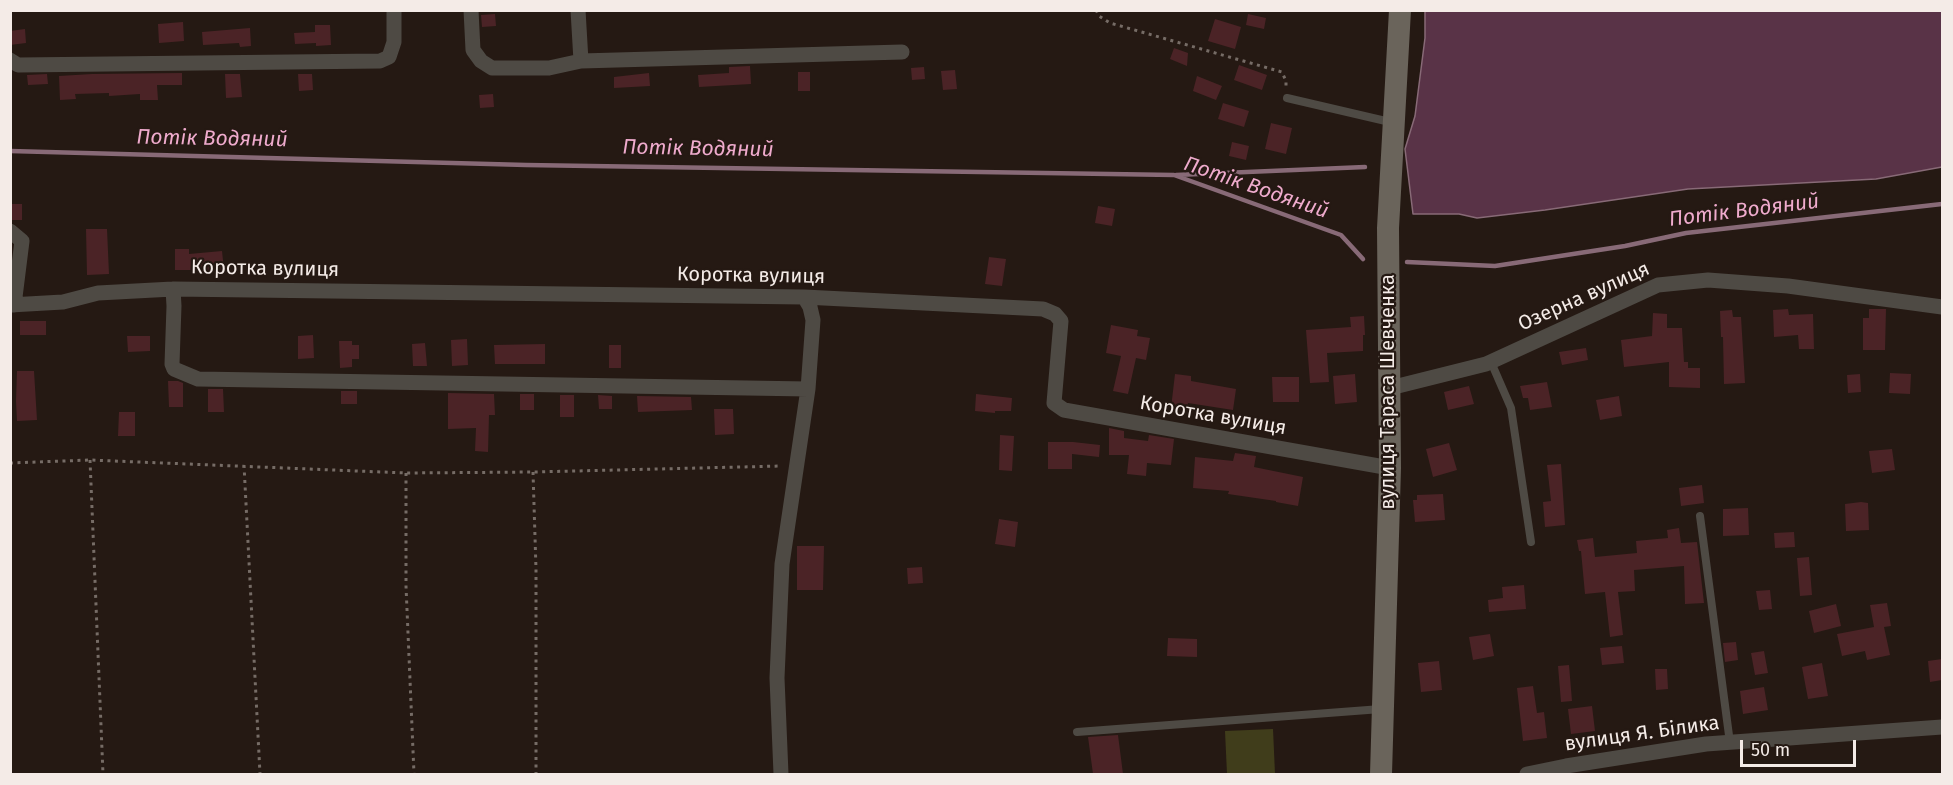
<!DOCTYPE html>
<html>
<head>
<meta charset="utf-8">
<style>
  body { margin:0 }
  #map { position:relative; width:1953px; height:785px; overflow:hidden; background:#251913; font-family:"Fira Sans",sans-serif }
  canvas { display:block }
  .frame { position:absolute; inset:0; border:12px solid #f4ebe7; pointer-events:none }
  .scale { position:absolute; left:1740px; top:740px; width:116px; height:27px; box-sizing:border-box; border:3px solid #f4ebe7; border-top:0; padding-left:8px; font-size:18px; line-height:21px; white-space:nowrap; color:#f4ebe7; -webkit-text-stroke:4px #251913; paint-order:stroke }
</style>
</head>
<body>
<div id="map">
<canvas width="1953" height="785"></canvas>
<div class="frame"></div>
<div class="scale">50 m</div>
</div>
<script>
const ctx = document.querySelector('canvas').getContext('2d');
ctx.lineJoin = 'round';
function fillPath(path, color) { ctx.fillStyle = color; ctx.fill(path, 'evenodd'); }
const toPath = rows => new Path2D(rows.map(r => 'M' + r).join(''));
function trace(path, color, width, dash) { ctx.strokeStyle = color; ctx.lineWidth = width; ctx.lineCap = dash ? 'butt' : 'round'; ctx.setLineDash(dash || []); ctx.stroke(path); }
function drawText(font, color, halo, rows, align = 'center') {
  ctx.font = font + ' "Fira Sans",sans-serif'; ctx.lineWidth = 4.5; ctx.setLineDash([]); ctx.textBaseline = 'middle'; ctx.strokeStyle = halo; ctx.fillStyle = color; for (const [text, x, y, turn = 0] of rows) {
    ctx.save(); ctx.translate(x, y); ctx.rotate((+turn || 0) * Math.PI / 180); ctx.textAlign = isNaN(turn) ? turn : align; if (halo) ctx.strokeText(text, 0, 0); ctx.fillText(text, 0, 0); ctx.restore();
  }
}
fillPath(toPath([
  [1273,729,1275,774,1227,774,1225,731]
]), '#403d1b');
const water = toPath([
  [1425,11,1942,11,1942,167,1876,179,1688,189,1545,210,1477,218,1459,214,1413,214,1405,149,1415,116,1425,38,1425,11]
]);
fillPath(water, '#593347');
trace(water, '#886a77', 1.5);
trace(toPath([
  [10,151,526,165,1174,175,1341,235,1363,259],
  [1176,175,1365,167],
  [1407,262,1495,266,1625,246,1686,233,1942,204]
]), '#886a77', 4.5);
fillPath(toPath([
  [495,14,496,26,482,27,481,15],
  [1248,14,1266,18,1264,29,1246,25],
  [1215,19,1241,27,1235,49,1208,41],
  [183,22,184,41,159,43,158,24],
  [315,25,330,25,331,45,316,46,316,43,295,44,294,33,315,32],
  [250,28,251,46,240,47,239,43,203,45,202,32],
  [25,29,26,43,10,45,10,31],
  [1174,48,1188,53,1187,66,1170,59],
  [1239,65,1267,75,1262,90,1234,80],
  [750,66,751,84,699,87,698,75,729,73,729,67],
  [924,67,925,79,912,80,911,68],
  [955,70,957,89,943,90,941,71],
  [798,72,810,72,810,91,798,91],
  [182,73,182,85,157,85,158,100,140,100,140,94,109,96,109,93,75,94,76,99,60,100,59,76,92,74],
  [649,73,650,86,614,88,614,77],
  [47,74,48,84,28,85,27,75],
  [225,74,240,74,242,97,226,98],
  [298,74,312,74,313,90,299,91],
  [1197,76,1222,86,1216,100,1193,91],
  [493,94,494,107,480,108,479,95],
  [1223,103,1249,111,1244,127,1218,119],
  [1271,123,1292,128,1286,154,1265,149],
  [1232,142,1249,146,1246,160,1229,156],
  [10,204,22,204,22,220,10,220],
  [1098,206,1115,209,1112,226,1095,223],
  [86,229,107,229,109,274,87,275],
  [175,249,189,249,189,254,222,251,224,270,175,270],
  [989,257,1006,259,1002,286,985,284],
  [1788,309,1789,315,1813,314,1814,349,1799,349,1798,335,1774,337,1773,310],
  [1869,309,1886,309,1885,350,1863,350,1863,318,1869,318],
  [1732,310,1733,317,1741,317,1745,383,1724,384,1723,337,1721,337,1720,311],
  [1653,313,1667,314,1667,328,1682,328,1684,362,1688,362,1688,368,1700,368,1700,388,1669,387,1669,362,1624,367,1621,340,1652,336],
  [1364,316,1365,335,1363,335,1363,351,1327,353,1329,382,1310,383,1306,330,1351,327,1350,317],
  [20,321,46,321,46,335,20,335],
  [1111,325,1138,330,1137,336,1150,338,1146,360,1136,358,1128,394,1113,391,1121,356,1106,353],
  [313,335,314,358,298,359,298,336],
  [127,336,150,336,150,351,128,352],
  [467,339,468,365,452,366,451,340],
  [339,341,352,341,352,345,359,345,359,359,352,359,352,367,340,368],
  [425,343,427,366,413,366,412,344],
  [545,344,545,364,495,364,494,345],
  [609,345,621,345,621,368,609,368],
  [1586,348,1588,360,1562,365,1559,352],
  [17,371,34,371,37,420,17,421,16,401],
  [1890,373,1911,374,1910,394,1889,393],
  [1175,374,1191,376,1191,381,1236,389,1233,410,1188,403,1187,410,1171,408],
  [1355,374,1357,402,1335,404,1333,376],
  [1860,374,1861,392,1848,393,1847,375],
  [1272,377,1299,377,1299,402,1273,402],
  [168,381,178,381,183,383,183,407,169,407],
  [1547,382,1552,407,1530,410,1528,398,1523,398,1520,386],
  [1469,386,1474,404,1448,410,1444,392],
  [208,389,223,389,224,412,208,412],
  [341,391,357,391,357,404,341,404],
  [448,393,494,394,495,415,489,415,488,452,475,451,476,428,448,429],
  [520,394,534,394,534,410,520,410],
  [976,394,1012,398,1011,411,995,411,995,413,975,411],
  [560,395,574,395,574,417,560,417],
  [598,395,612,396,612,409,599,409],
  [637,396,691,397,692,410,638,412],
  [1619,396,1622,416,1600,420,1596,400],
  [714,409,733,409,734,434,715,435],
  [119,412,135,412,135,436,118,436],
  [1109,428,1124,431,1124,438,1148,441,1149,435,1174,439,1171,465,1147,463,1146,476,1127,474,1129,455,1109,455],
  [1000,435,1014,436,1012,471,999,470],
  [1048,442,1073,442,1100,445,1099,457,1072,454,1072,469,1048,469],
  [1449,443,1457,470,1433,477,1426,449],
  [1892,449,1895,470,1872,473,1869,451],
  [1235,453,1256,456,1254,467,1303,477,1298,506,1276,502,1276,501,1228,494,1229,491,1193,488,1195,457,1233,461],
  [1561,464,1565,525,1545,527,1543,502,1551,501,1547,465],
  [1702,485,1704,503,1681,506,1679,488],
  [1443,494,1445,520,1415,522,1413,500,1417,500,1417,495],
  [1861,502,1868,503,1869,530,1846,531,1845,504],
  [1748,508,1749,535,1723,536,1723,509],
  [999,519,1018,522,1015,547,995,544],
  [1679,528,1681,543,1697,542,1704,603,1685,604,1684,566,1634,570,1635,591,1618,592,1623,635,1610,637,1605,592,1585,594,1581,551,1579,551,1577,540,1593,538,1595,557,1637,553,1636,541,1668,538,1667,530],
  [1794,532,1795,547,1775,548,1774,533],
  [797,546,824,546,823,590,797,590],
  [1809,557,1812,595,1800,596,1797,558],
  [922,567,923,583,908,584,907,568],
  [1524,585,1526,609,1489,612,1488,600,1503,598,1502,587],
  [1770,590,1772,609,1759,610,1756,591],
  [1887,603,1891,626,1884,627,1890,655,1867,660,1865,651,1842,656,1837,634,1874,627,1870,605],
  [1836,604,1841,626,1814,633,1809,611],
  [1490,634,1494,656,1473,660,1469,637],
  [1168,638,1197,639,1197,657,1167,656],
  [1736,642,1738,660,1725,662,1723,643],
  [1622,646,1624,663,1602,665,1600,648],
  [1764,651,1768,673,1755,675,1751,653],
  [1942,659,1942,680,1930,682,1928,661],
  [1439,661,1442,690,1421,692,1418,663],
  [1822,663,1828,696,1808,699,1802,667],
  [1569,665,1572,701,1561,702,1558,666],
  [1655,669,1667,669,1668,689,1656,690],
  [1533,686,1537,713,1544,712,1547,738,1523,741,1517,688],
  [1764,687,1768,710,1743,714,1740,691],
  [1592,706,1595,731,1571,734,1568,709],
  [1118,735,1123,774,1093,774,1088,737]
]), '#4b2326');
trace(toPath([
  [1096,10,1099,16,1110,23,1282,72,1286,81,1286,87],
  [90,460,103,774],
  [10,463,90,460,406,473,533,472,782,466],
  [244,465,260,774],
  [533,472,536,569,536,774],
  [406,473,406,586,414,774]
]), '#766c66', 3, [3, 4.5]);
trace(toPath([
  [1287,98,1390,122],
  [1491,362,1511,408,1531,542],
  [1700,516,1730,743],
  [1077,732,1381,709]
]), '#4e4a44', 8);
trace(toPath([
  [471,10,473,50,481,61,492,68,549,68,581,61,902,52],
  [578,10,581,61],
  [10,60,18,65,380,61,389,57,394,42,394,10],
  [10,231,22,241,14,305],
  [173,289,174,306,172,364,174,369,198,379,808,389],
  [10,305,63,302,98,293,173,289,804,297,1043,309,1055,314,1061,321,1054,403,1064,410,1390,468],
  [1390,388,1486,364,1658,285,1708,280,1788,286,1942,307],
  [781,774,777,678,782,564,808,389,813,320,810,307,804,297],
  [1527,774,1566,766,1706,744,1942,727]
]), '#4e4a44', 15);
trace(toPath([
  [1381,774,1390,468,1388,228,1400,10]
]), '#6a645b', 22);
drawText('20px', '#f4ebe7', '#251913', [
  ["Коротка вулиця",265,269,1],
  ["Коротка вулиця",751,276,1],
  ["Озерна вулиця",1584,297,-24],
  ["вулиця Тараса Шевченка",1388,392,-90],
  ["Коротка вулиця",1213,416,10],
  ["вулиця Я. Білика",1642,734,-8]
]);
drawText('italic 21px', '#efabcd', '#251913', [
  ["Потік Водяний",212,139,1],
  ["Потік Водяний",698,149,1],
  ["Потік Водяний",1256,188,19],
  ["Потік Водяний",1744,211,-7]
]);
</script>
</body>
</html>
